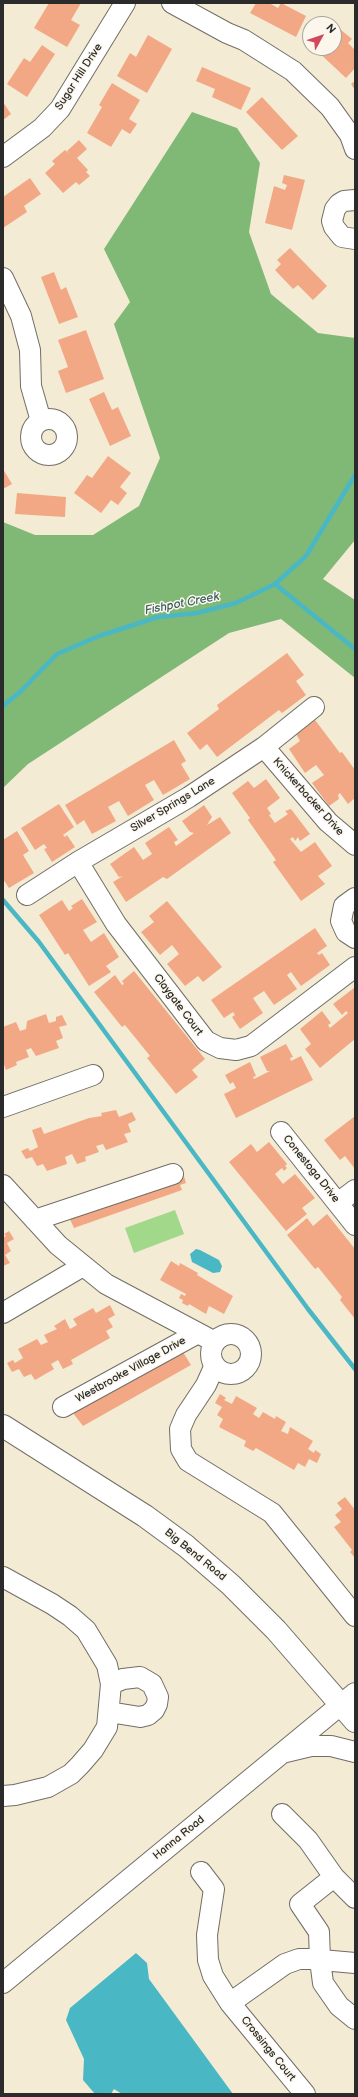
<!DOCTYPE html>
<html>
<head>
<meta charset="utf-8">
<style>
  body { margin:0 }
  #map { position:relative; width:358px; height:2097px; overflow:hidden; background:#f4ebd4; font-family:"Balsamiq Sans",sans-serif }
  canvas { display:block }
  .frame { position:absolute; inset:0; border:4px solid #2b2b2b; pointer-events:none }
  .north { position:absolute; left:302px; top:16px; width:40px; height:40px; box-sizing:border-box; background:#fbf7ec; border:1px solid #a8a59f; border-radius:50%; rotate:50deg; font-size:11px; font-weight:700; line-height:16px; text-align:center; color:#2b2b2b }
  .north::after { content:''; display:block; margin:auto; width:14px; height:18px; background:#d1495b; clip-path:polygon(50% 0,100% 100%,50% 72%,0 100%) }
</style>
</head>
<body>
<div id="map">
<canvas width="358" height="2097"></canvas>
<div class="frame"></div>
<div class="north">N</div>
</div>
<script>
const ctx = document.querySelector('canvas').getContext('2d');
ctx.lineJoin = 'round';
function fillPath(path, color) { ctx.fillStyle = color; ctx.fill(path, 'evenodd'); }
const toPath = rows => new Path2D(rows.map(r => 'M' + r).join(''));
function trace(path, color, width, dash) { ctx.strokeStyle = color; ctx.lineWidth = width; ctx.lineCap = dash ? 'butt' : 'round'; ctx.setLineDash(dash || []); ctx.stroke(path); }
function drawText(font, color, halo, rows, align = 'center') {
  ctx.font = font + ' "Balsamiq Sans",sans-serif'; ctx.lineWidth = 3; ctx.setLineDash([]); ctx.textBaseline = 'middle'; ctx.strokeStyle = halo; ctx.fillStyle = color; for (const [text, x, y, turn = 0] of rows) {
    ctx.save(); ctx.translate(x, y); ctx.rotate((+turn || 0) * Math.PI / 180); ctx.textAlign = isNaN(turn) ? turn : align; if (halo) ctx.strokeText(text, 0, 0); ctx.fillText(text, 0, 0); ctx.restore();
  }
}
fillPath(toPath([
  [175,1210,184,1234,134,1253,125,1228]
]), '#a1d88a');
fillPath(toPath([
  [192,112,237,128,260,163,249,232,271,294,318,333,355,338,355,540,323,579,355,600,355,678,281,619,229,633,28,764,3,788,3,522,35,535,93,535,139,506,160,458,114,324,130,302,104,249]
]), '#80b876');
fillPath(toPath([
  [196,1249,200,1250,219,1260,222,1266,220,1272,213,1273,192,1262,190,1254],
  [136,1953,147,1963,149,1979,233,2094,122,2094,114,2089,111,2094,95,2094,83,2080,84,2059,66,2020,70,2008]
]), '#4ab7c5');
trace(toPath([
  [275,584,355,649],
  [3,706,21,691,57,654,99,636,158,617,197,613,236,603,275,584,306,556,355,475],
  [3,900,39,942,308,1309,355,1369]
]), '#4ab7c5', 4.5);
fillPath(toPath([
  [49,3,81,3,71,20,80,25,67,47,34,28],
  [256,3,269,3,278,8,281,3,306,16,296,37,250,13],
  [341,30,352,39,348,43,355,50,355,68,346,78,314,48,334,48,334,34,336,36],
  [148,35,172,49,147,93,117,76,130,53,136,57],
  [42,45,55,54,27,97,7,84,24,58,30,62],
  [202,67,251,88,241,110,212,97,215,89,196,81],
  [355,81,355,90,351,84],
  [112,83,140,100,129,119,137,124,130,134,122,129,111,147,87,133,102,107,99,105],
  [262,97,298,136,282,150,246,112],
  [3,102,11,114,3,120],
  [79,140,87,149,77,158,88,170,86,172,90,176,79,185,76,182,63,193,45,173,55,164,52,161,65,150,70,154,67,151],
  [284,175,305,180,292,230,265,223,274,186,285,190,287,185,282,183],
  [30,178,41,194,24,206,27,212,3,228,3,197],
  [290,248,327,286,313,300,298,285,293,289,275,270,281,264,277,260],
  [54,272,61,290,66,287,78,317,59,324,41,277],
  [86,330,104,379,66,393,58,371,68,367,58,340],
  [104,392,112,410,118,407,131,436,110,446,89,399],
  [108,456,131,473,120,487,127,493,118,505,111,500,101,513,74,493,87,475,92,478],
  [3,469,12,484,3,489],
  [17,493,66,497,65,517,15,514],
  [287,653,304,675,296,681,306,695,282,713,279,710,217,757,207,744,200,750,187,733,219,709,217,705],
  [315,720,340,753,342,752,355,770,355,798,348,804,340,793,338,795,339,799,329,806,312,783,324,775,316,765,305,773,289,749,300,741,296,734],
  [174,740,186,761,181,764,190,779,163,795,154,780,145,785,154,800,128,816,119,801,108,807,116,821,92,834,84,820,77,825,65,805],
  [266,779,280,798,267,808,271,814,269,815,275,823,288,814,285,811,291,809,310,834,300,841,298,837,295,841,293,837,290,839,301,852,315,842,332,866,318,876,325,884,301,901,273,862,276,860,248,820,250,818,232,793,248,781,254,788],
  [59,804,74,827,63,835,65,837,67,835,75,847,52,862,44,849,47,848,44,844,35,850,21,828],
  [204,805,212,817,207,825,220,817,231,833,167,879,163,877,126,902,113,882,123,876,119,877,110,864,134,847,143,860,152,854,145,843,169,827,178,840,174,842,176,846,194,833,190,832,182,821],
  [17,831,29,851,23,855,34,873,9,888,3,879,3,840],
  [82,899,97,922,83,930,91,942,104,933,119,957,106,966,111,972,89,986,68,953,65,955,39,915,62,900,69,911,73,908,71,906],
  [167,901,222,967,203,982,198,976,185,986,167,964,179,954,172,945,160,955,141,932,154,922,149,916],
  [315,928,327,946,317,953,319,955,322,953,330,965,301,986,291,972,287,975,297,989,274,1005,264,991,253,998,263,1013,240,1029,232,1017,235,1015,233,1012,224,1018,211,1000],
  [134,971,205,1059,192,1070,198,1077,176,1094,147,1058,150,1056,125,1025,122,1027,94,992,115,975,122,985,124,984,122,981],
  [354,988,355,1039,320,1068,305,1049,311,1044,300,1029,322,1011,331,1023,328,1025,330,1028,348,1013,346,1011,342,1015,333,1004],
  [46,1014,49,1023,56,1021,56,1017,62,1015,67,1025,59,1027,63,1038,56,1041,59,1048,36,1056,31,1048,26,1050,29,1057,16,1062,17,1065,6,1070,3,1062,3,1027,16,1022,20,1031,26,1029,27,1021],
  [286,1044,293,1057,290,1058,291,1061,301,1056,313,1080,236,1118,224,1094,236,1088,233,1082,230,1084,225,1075,250,1062,256,1076,253,1077,254,1079,270,1071,267,1071,260,1057],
  [116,1110,119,1117,132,1112,136,1120,128,1124,131,1132,124,1134,128,1142,106,1150,103,1144,96,1146,99,1152,85,1157,86,1161,77,1164,72,1154,65,1157,67,1164,47,1171,43,1164,37,1166,32,1157,26,1159,21,1151,28,1148,30,1151,38,1147,32,1130,41,1127,44,1134,89,1118,102,1116,101,1113],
  [355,1116,355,1169,345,1156,340,1160,324,1140],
  [269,1142,287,1164,285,1166,287,1168,284,1171,282,1168,275,1174,283,1184,295,1174,315,1198,302,1208,307,1214,286,1231,229,1162,251,1144,257,1152],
  [183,1173,186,1183,180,1185,182,1190,74,1228,68,1215],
  [327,1214,355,1249,355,1319,340,1300,342,1297,318,1267,315,1269,287,1235,307,1218,313,1226],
  [9,1231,14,1239,7,1243,11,1251,5,1255,10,1263,3,1266,3,1238,6,1236,4,1234],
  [171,1261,179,1266,180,1263,198,1273,197,1275,233,1296,224,1314,209,1306,206,1314,189,1304,188,1306,182,1303,183,1300,179,1298,181,1294,185,1296,186,1294,160,1280],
  [110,1305,115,1315,108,1319,113,1327,106,1331,110,1338,71,1360,73,1364,63,1369,58,1360,51,1364,54,1369,35,1380,31,1374,24,1377,19,1369,12,1372,7,1363,13,1360,15,1363,23,1358,18,1349,37,1339,41,1345,48,1342,44,1335,57,1329,54,1326,65,1319,70,1329,77,1325,73,1319,93,1308,96,1313],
  [183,1352,191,1365,83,1426,73,1413],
  [220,1394,226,1398,224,1400,232,1404,236,1396,257,1408,253,1414,259,1418,263,1412,275,1419,276,1416,286,1422,281,1431,288,1434,290,1427,313,1441,308,1449,314,1453,315,1450,321,1454,317,1463,309,1459,305,1467,298,1463,294,1470,256,1448,253,1451,244,1446,246,1441,219,1427,223,1419,217,1415,222,1407,215,1403],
  [345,1497,355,1510,355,1558,350,1552,352,1550,334,1527,341,1522,335,1515,342,1509,337,1503]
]), '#f2a885');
const minor = toPath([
  [172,3,227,33,244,40,293,71,330,107,350,135,355,149],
  [3,157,42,128,60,109,125,3],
  [355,200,344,201,339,204,335,209,332,221,334,227,342,237,355,239],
  [3,278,21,316,30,350,31,386,41,421],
  '31 437a18 18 0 1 1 36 0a18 18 0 1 1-36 0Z',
  [264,747,328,822,355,845],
  [78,862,116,924,206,1041,220,1048,236,1050,251,1046,355,967],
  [27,895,78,862,189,797,264,747,314,707],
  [355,898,344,906,341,921,346,932,355,938],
  [3,1107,93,1075],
  [281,1132,355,1225],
  [3,1185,58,1245,106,1284,215,1342],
  [338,1203,355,1190],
  [35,1220,173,1174],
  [3,1313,83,1266],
  '211 1354a20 20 0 1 1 40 0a20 20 0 1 1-40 0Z',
  [215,1365,206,1385,186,1415,180,1429,181,1449,188,1461,272,1513,355,1616],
  [63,1407,198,1333],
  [3,1577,52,1604,70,1616,86,1630,107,1665,111,1684,107,1727,93,1750,80,1765,71,1774,48,1787,15,1795,3,1796],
  [109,1712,140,1717,148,1715,154,1710,157,1704,158,1697,152,1684,140,1677,123,1679,111,1684],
  [286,1752,311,1746,331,1746,355,1752],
  [282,1814,308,1840,334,1877,355,1898],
  [201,1872,214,1889,207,1935,208,1960,213,1976,230,2003,305,2094],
  [334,1877,300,1904,319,1932,320,1960,323,1983,339,2006,355,2019],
  [3,1983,355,1693],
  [230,2003,285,1964,299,1959,310,1959,355,1963]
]);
const major = toPath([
  [3,1426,145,1516,186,1546,231,1585,276,1630,355,1721]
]);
trace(minor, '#716e66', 22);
trace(major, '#716e66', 24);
trace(minor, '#fff', 20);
trace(major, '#fff', 22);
drawText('11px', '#2b2b2b', '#fbf7ec', [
  ["Sugar Hill Drive",79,77,-57],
  ["Knickerbacker Drive",308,797,48],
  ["Silver Springs Lane",173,805,-31],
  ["Claygate Court",178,1005,53],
  ["Conestoga Drive",311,1169,51],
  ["Westbrooke Village Drive",131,1370,-29],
  ["Big Bend Road",195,1555,39],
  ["Hanna Road",179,1838,-39],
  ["Crossings Court",268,2049,51]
]);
drawText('italic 12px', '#365c61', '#fbf7ec', [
  ["Fishpot Creek",182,604,-11]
]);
</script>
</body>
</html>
